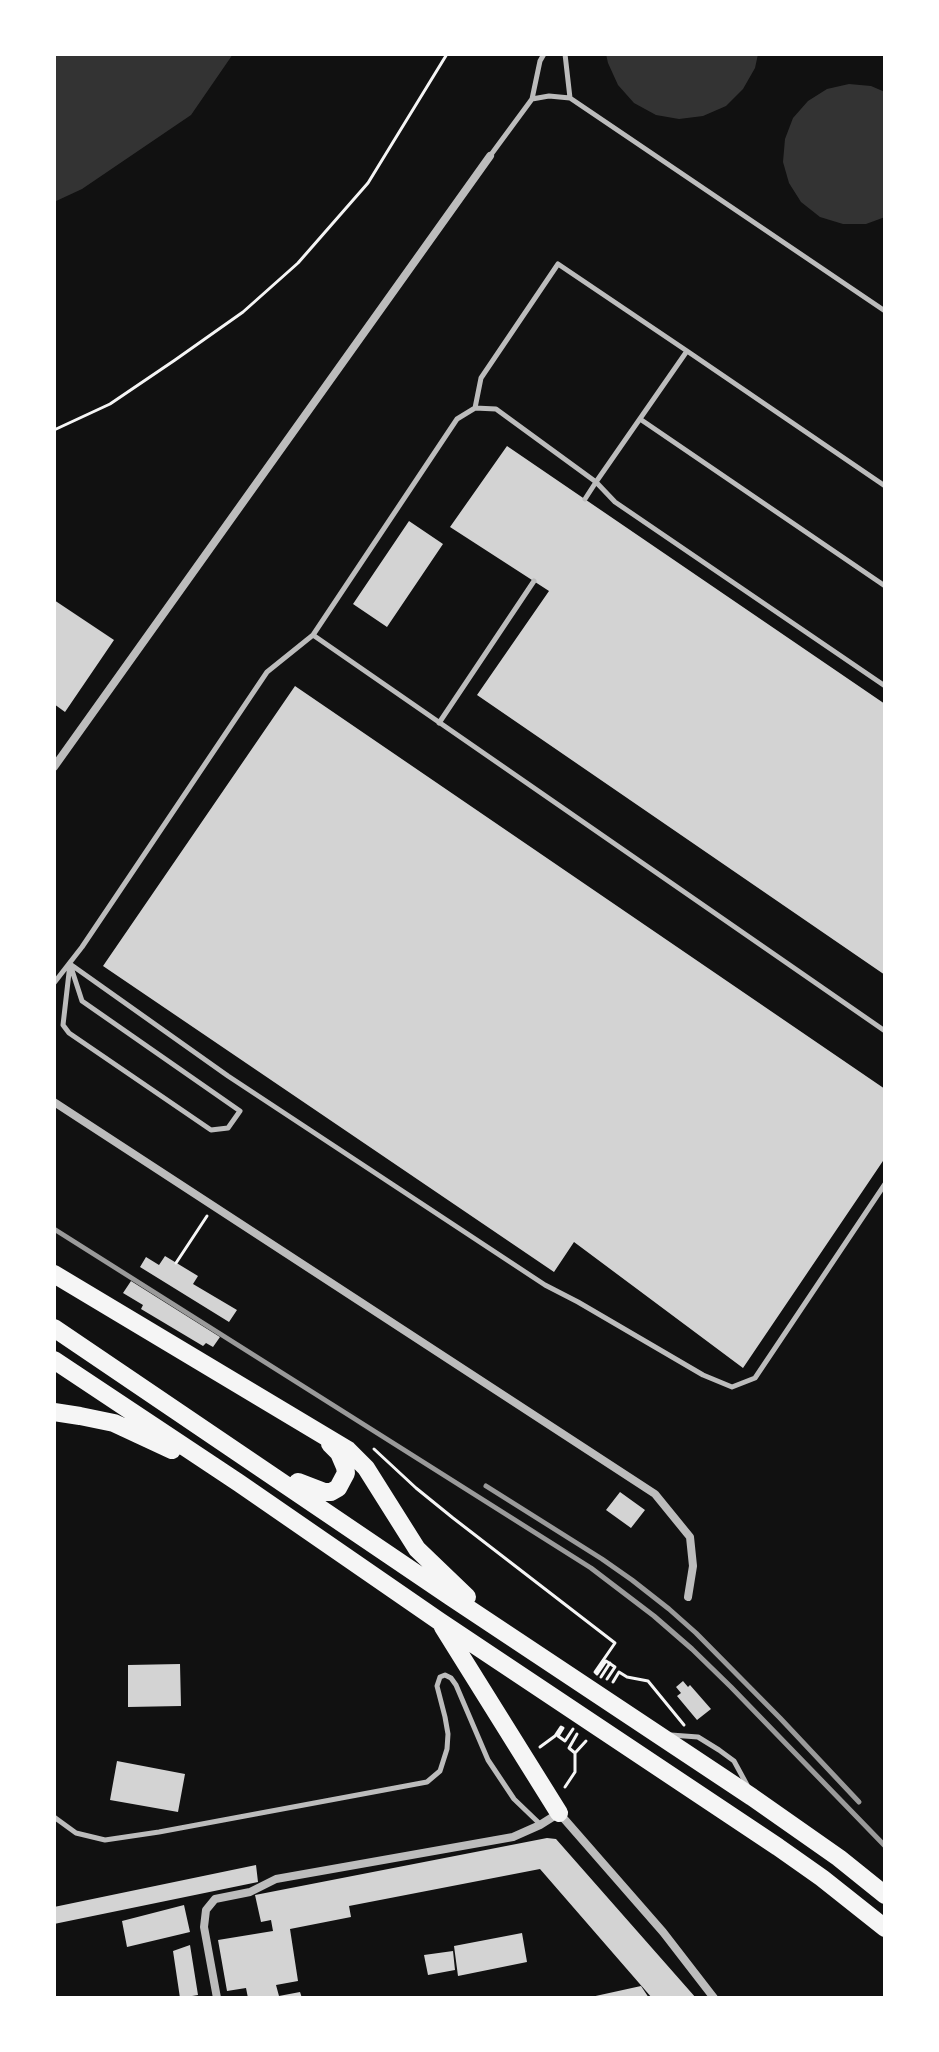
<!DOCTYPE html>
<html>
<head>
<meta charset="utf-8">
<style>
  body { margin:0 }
  #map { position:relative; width:939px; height:2052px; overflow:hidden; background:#111; font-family:"Noto Serif",serif }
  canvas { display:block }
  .frame { position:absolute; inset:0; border:56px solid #fff; pointer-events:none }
</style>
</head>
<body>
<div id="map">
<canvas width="939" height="2052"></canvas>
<div class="frame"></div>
</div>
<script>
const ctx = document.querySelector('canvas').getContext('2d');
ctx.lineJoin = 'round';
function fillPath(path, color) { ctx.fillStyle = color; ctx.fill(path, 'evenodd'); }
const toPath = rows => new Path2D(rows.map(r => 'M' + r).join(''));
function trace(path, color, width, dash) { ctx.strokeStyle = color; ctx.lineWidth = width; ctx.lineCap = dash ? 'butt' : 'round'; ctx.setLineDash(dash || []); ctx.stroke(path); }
fillPath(toPath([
  [54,54,233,54,191,115,82,189,54,202],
  [606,54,758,54,755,68,743,89,726,106,703,116,679,119,656,115,634,103,618,85,608,63],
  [849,84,871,86,885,92,885,217,866,224,843,224,820,217,801,202,789,183,783,162,785,139,793,118,808,101,827,89]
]), '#333');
fillPath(toPath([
  [507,446,885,704,885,975,477,695,549,591,450,527],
  [409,521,443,544,387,627,353,604],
  [54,600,114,640,65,712,54,704],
  [295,686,885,1089,885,1158,743,1368,574,1242,554,1272,103,966],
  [165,1256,198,1276,193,1284,237,1310,229,1322,140,1267,146,1257,159,1265],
  [131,1281,220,1337,213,1347,206,1343,203,1346,141,1309,143,1305,123,1293],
  [620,1492,645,1510,631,1528,606,1510],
  [180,1664,181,1706,128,1707,128,1665],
  [683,1681,688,1687,690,1685,711,1709,697,1720,677,1696,681,1693,676,1687],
  [117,1761,185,1774,178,1812,110,1800],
  [547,1838,556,1839,696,1998,652,1998,540,1869,349,1906,351,1917,290,1929,298,1981,276,1985,279,1996,300,1992,302,1998,248,1998,246,1988,227,1991,218,1940,273,1931,271,1920,261,1922,255,1895],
  [256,1865,258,1882,54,1924,54,1907],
  [184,1905,190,1932,127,1947,122,1921],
  [522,1933,527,1962,458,1976,454,1946],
  [190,1945,198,1995,180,1998,173,1951],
  [453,1951,455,1970,428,1975,424,1955],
  [641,1986,649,1998,591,1998,591,1997]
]), '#d3d3d3');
trace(toPath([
  [54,430,110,404,175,360,243,312,298,263,368,183,447,54],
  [176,1263,207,1216],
  [374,1449,416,1488,453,1518,615,1643,595,1672,597,1674,606,1661,615,1667,607,1679],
  [601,1677,610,1663],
  [613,1682,619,1672,627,1677,648,1681,684,1725],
  [577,1734,569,1748,575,1753,586,1741],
  [540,1747,555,1736,561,1727,563,1728,558,1736,565,1741,573,1729],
  [565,1787,575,1772,575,1754]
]), '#f5f5f5', 3);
trace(toPath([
  [565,54,570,98],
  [532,99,540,61,544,54],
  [490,156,532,99,549,96,570,98,885,311],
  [475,408,481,378,558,264,687,351],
  [640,419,885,586],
  [885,486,687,351,596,482,496,409,475,408,457,419,313,635,885,1031],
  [585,499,596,482,615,502,885,686],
  [439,723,534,581],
  [70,964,228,1076,545,1285,578,1302,703,1375,732,1387,755,1378,885,1184],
  [70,964,82,1001,240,1111,228,1128,211,1130,69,1033,63,1025,70,964],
  [54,983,82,947,267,672,313,635],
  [671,1735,698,1737,719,1750,734,1761,747,1785],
  [54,1817,76,1833,105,1840,159,1832,427,1782,440,1771,447,1749,448,1734,445,1717,437,1686,440,1677,445,1675,451,1678,456,1685,488,1760,514,1799,540,1824]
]), '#bcbcbc', 5);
trace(toPath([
  [54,767,490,156],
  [54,1102,655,1494,690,1537,693,1566,688,1597],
  [217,1998,204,1927,206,1910,215,1899,250,1892,276,1879,513,1837,540,1825,559,1813,663,1932,714,1998]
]), '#bcbcbc', 8);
trace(toPath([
  [54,1274,348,1450,366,1468,417,1549,467,1597],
  [54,1328,451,1597,752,1797,839,1858,885,1895],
  [54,1360,239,1483,439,1621,778,1847,822,1878,885,1928],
  [54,1412,80,1416,114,1423,172,1450],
  [298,1482,324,1492,331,1492,338,1488,346,1473,345,1467,339,1453,330,1444],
  [443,1627,559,1813]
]), '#f5f5f5', 18);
trace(toPath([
  [54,1229,591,1568,654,1616,692,1649,731,1687,885,1846],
  [486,1486,602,1559,632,1580,669,1609,696,1633,780,1718,859,1802]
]), '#9a9a9a', 5);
</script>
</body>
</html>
